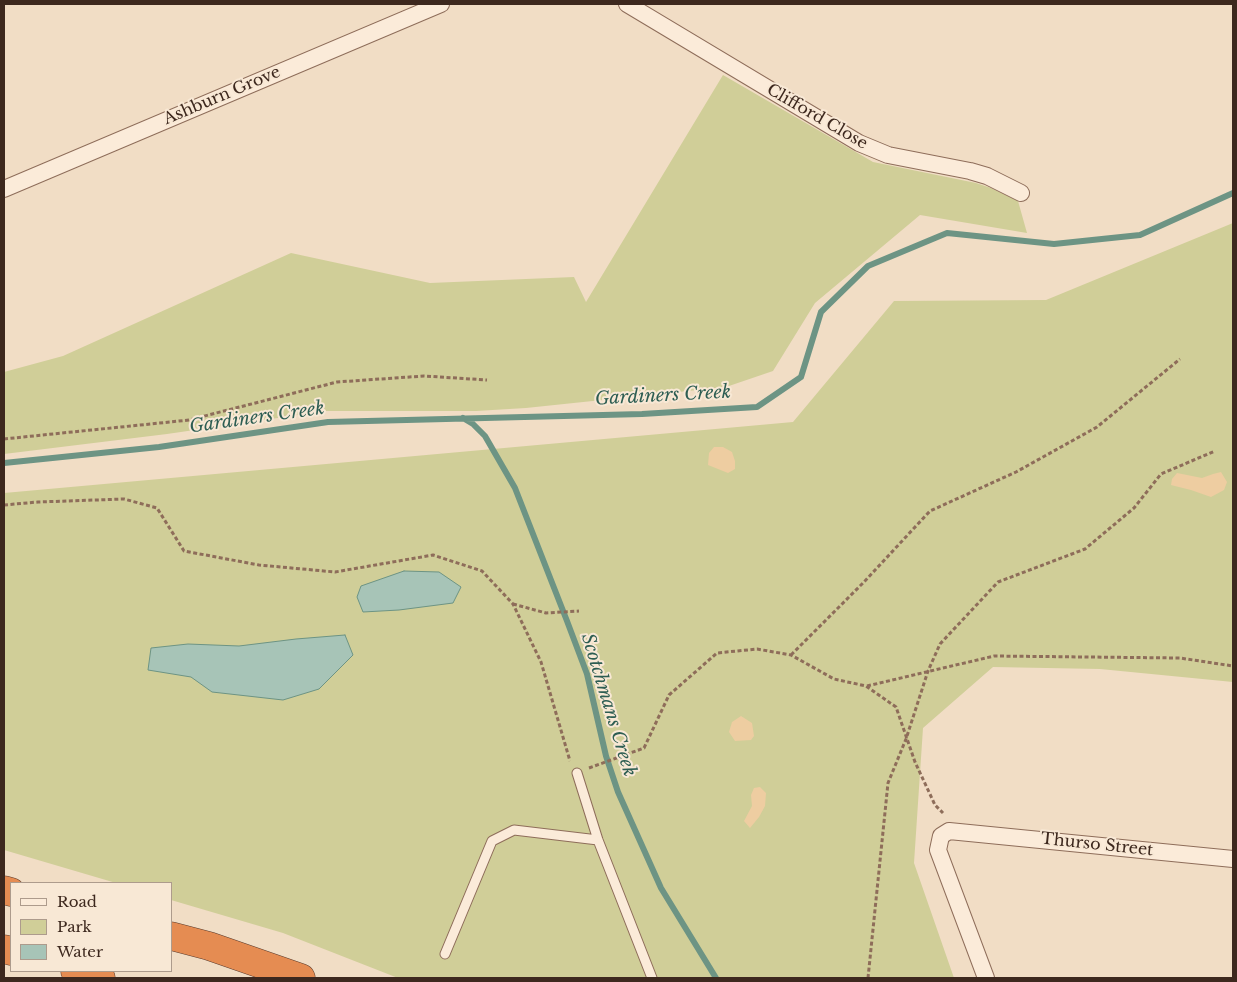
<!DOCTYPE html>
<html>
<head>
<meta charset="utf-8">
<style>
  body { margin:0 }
  #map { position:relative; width:1237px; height:982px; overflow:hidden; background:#f1ddc5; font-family:"Libre Baskerville",serif }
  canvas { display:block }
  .frame { position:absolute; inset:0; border:5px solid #3d281e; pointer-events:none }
  .legend { position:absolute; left:10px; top:882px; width:162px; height:90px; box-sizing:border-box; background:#f8e8d5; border:1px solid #ad9b8c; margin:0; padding:6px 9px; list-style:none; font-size:15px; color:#3d281e }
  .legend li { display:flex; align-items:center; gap:10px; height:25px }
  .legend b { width:25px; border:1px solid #ad9b8c }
</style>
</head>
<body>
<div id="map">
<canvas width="1237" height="982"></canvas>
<div class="frame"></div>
<ul class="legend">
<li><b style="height:6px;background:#fbebd9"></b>Road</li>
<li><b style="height:14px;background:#d0ce98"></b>Park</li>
<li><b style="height:14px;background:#a7c4b7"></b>Water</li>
</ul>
</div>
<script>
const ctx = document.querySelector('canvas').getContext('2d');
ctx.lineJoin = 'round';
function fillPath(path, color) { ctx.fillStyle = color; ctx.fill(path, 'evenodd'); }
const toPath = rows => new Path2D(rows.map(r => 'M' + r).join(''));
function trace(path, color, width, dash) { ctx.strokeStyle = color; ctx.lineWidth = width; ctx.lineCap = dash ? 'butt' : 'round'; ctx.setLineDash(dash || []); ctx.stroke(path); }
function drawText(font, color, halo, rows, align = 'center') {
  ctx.font = font + ' "Libre Baskerville",serif'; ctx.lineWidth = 4; ctx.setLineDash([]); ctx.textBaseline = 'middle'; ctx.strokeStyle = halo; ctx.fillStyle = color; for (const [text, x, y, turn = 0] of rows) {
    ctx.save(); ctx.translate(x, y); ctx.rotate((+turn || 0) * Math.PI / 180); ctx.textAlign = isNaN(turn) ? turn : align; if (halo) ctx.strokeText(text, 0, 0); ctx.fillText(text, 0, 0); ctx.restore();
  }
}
fillPath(toPath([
  [723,75,873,162,976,183,991,188,1018,201,1027,233,920,215,815,303,773,371,726,387,526,408,476,411,326,411,167,434,4,454,4,372,63,356,291,253,430,283,574,277,586,302],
  [1233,223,1233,682,1100,669,993,667,923,728,914,863,954,978,398,978,283,933,171,900,171,883,116,883,4,850,4,493,793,422,894,301,1046,300]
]), '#d0ce98');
fillPath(toPath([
  [714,447,723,447,732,452,735,461,735,469,728,473,708,465,709,453],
  [1221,472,1227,482,1224,490,1211,497,1191,490,1171,485,1172,479,1177,473,1202,478,1213,474],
  [741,716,752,723,754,736,751,740,735,741,729,732,732,722],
  [760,787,766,793,765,806,759,817,750,828,744,821,752,806,751,795,754,788]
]), '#eecda1');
const water = toPath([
  [404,571,439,572,461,587,453,603,399,610,363,612,357,597,361,586,404,571],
  [345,635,353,655,319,689,283,700,212,692,191,677,148,670,151,648,188,644,239,646,296,639,345,635]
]);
fillPath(water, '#a7c4b7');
trace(water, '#6d9484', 1);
trace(toPath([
  [463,418,473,424,485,436,515,488,567,621,587,674,606,756,618,792,661,888,716,978],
  [4,463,159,447,328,422,642,414,757,407,801,377,821,312,868,266,947,233,1054,244,1140,235,1233,193]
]), '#6d9484', 6);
const lane = toPath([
  [577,773,598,840,652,978],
  [445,954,492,841,514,830,598,840]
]);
const street = toPath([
  [627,4,859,143,888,155,970,171,987,176,1021,193],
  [4,189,441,4],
  [986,978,938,850,941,836,949,831,1233,859]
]);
const highway = toPath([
  [4,890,11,892],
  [171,936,209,946,301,978],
  [4,949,11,951],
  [75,971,101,978]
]);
trace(lane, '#8e6d5a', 11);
trace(street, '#8e6d5a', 18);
trace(highway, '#5b3c2e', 29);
trace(toPath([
  [4,439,189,420,337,382,424,376,487,380],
  [4,505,38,502,124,499,157,508,184,551,259,565,335,572,433,555,482,571,513,604,541,662,570,761],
  [513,604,546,613,579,611],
  [791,655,863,583,930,511,1016,472,1097,427,1180,359],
  [867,686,994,656,1180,658,1233,666],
  [589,768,644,748,669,695,717,653,757,649,791,655,834,679,866,686,896,707,915,762,935,805,943,813],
  [868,978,888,783,906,739,928,671,940,644,998,582,1085,549,1134,508,1161,474,1215,451]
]), '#8e6d5a', 3, [4, 2.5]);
trace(lane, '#fbebd9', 9);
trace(street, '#fbebd9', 16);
trace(highway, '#e58c52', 28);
drawText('16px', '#3d281e', '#f8e8d5', [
  ["Ashburn Grove",222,96,-23],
  ["Clifford Close",817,117,30],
  ["Thurso Street",1097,845,6]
]);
drawText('italic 18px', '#2d5d52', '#f8e8d5', [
  ["Gardiners Creek",663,396,-3],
  ["Gardiners Creek",257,418,-8],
  ["Scotchmans Creek",608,705,73]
]);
</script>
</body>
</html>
